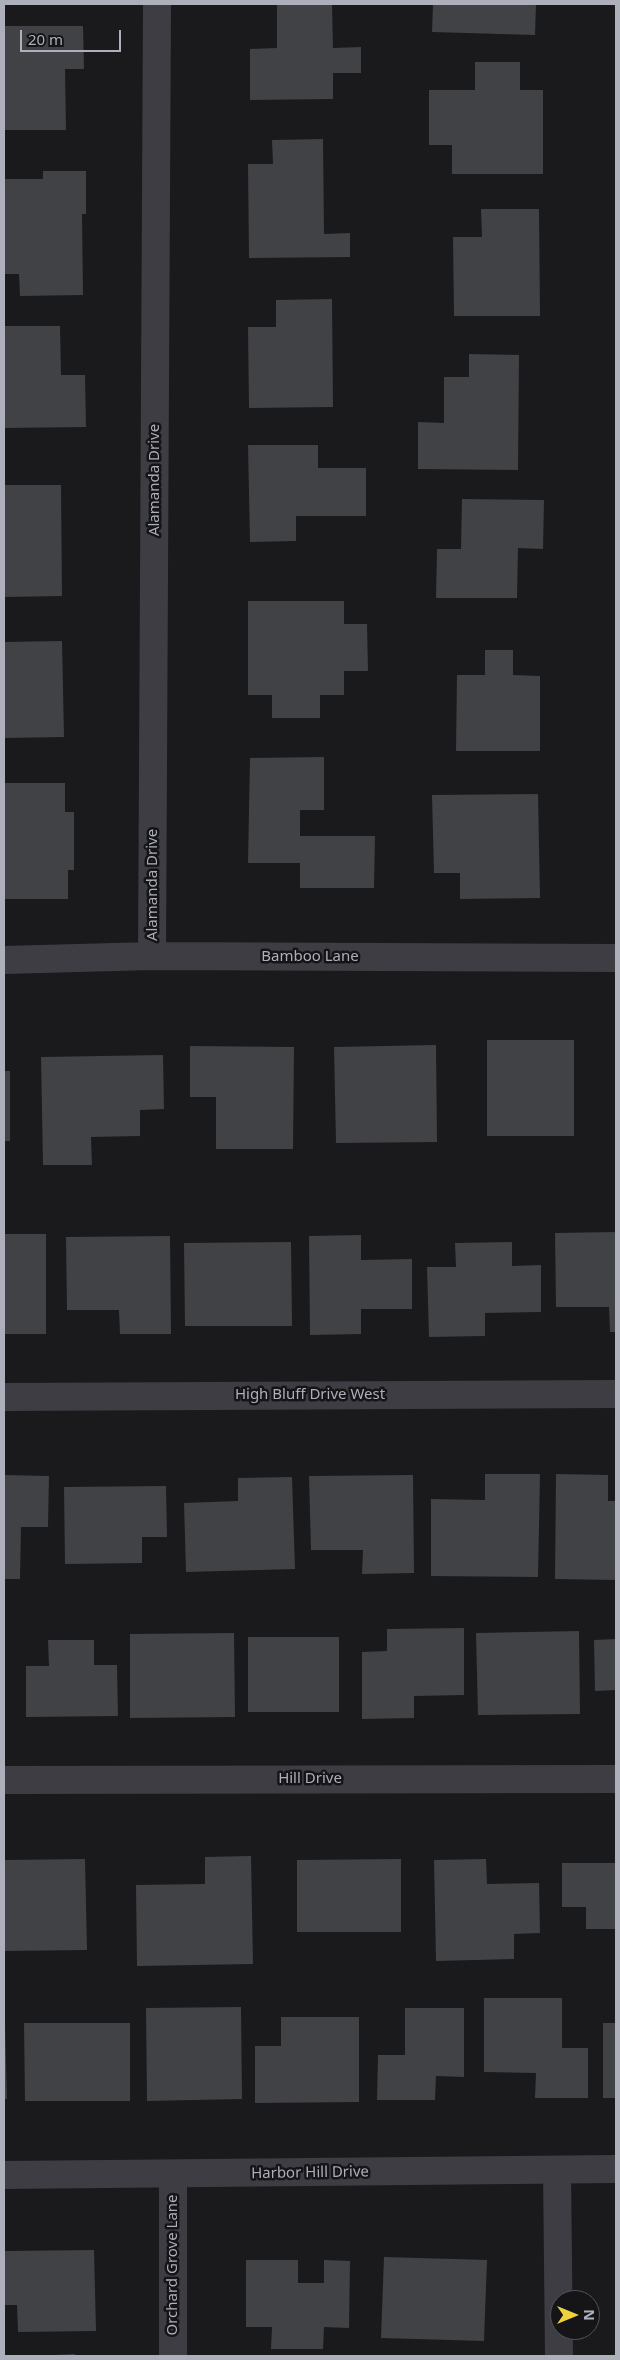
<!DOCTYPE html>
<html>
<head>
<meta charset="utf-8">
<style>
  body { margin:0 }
  #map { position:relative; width:620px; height:2360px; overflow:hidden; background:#1a1a1c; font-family:"Noto Sans",sans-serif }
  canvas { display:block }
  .frame { position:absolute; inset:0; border:5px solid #adafbb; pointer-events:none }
  .north { position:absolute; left:550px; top:2290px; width:50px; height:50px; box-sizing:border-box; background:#151517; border:1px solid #525359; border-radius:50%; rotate:90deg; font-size:14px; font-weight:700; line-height:20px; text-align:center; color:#adafbb }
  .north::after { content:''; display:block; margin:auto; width:18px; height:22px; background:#efd03f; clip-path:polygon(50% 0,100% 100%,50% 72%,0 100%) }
  .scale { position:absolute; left:20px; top:30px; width:101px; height:22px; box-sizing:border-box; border:2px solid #adafbb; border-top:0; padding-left:6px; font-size:15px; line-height:18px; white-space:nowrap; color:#adafbb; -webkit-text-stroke:4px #151517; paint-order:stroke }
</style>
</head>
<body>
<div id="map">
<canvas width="620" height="2360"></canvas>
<div class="frame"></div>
<div class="north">N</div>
<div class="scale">20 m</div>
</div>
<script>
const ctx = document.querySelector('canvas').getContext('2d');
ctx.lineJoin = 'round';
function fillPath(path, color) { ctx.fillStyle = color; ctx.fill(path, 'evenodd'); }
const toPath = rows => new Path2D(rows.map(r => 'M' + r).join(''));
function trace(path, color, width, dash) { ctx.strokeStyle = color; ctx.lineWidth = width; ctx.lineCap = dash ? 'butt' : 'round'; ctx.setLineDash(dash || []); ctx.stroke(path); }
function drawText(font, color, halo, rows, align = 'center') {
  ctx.font = font + ' "Noto Sans",sans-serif'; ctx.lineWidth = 5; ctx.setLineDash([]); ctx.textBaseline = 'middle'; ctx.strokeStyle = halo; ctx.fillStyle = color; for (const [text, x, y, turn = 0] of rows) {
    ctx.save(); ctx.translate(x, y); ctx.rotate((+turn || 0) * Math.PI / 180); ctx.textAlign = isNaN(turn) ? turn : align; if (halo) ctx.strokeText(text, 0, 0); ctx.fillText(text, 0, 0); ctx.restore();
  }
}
fillPath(toPath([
  [277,4,332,4,333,48,361,47,361,73,333,73,333,99,250,100,250,49,277,48],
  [433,4,536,4,535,35,432,32],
  [4,26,83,26,84,69,65,69,66,130,4,130],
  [475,62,520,62,520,90,543,90,543,174,452,174,452,145,429,145,429,90,475,90],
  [323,139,324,234,350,233,350,257,249,258,248,164,273,164,272,140],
  [43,171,86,171,86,214,82,214,83,295,20,296,19,274,5,274,5,179,43,179],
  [481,209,539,209,540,316,454,316,453,237,482,237],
  [332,299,333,407,249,408,248,327,276,327,276,300],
  [4,326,60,326,61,375,85,375,86,427,4,428],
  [469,354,519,355,518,470,418,469,418,422,444,423,444,377,469,377],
  [248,445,318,445,318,468,366,468,366,516,296,516,296,541,250,542],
  [4,485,61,485,62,596,4,597],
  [462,499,544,500,543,549,518,548,517,598,436,598,437,549,461,549],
  [248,601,344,601,344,624,367,624,368,671,344,671,344,695,320,695,320,718,272,718,272,695,248,695],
  [62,641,64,737,4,738,4,642],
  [485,650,513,650,513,675,540,676,540,751,456,751,457,675,485,675],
  [324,757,324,810,300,810,300,836,375,836,374,888,300,888,300,863,248,863,250,758],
  [4,783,65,783,65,812,74,812,74,870,68,870,68,899,4,899],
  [538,794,540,898,460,899,460,873,434,873,432,795],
  [487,1040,574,1040,574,1136,487,1136],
  [436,1045,437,1142,336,1143,334,1047],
  [190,1046,294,1047,293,1149,216,1149,216,1097,190,1097],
  [163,1055,164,1109,140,1110,140,1136,91,1137,92,1165,43,1165,41,1057],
  [4,1071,10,1071,10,1141,4,1141],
  [616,1232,616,1332,610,1332,609,1307,556,1307,555,1233],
  [4,1234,46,1234,46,1334,4,1334],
  [361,1235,361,1260,412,1259,412,1309,361,1309,361,1334,310,1335,309,1236],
  [170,1236,171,1334,120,1334,119,1310,67,1310,66,1237],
  [291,1242,292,1326,185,1326,184,1243],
  [512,1242,512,1266,541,1265,541,1312,485,1313,485,1336,429,1337,427,1267,456,1267,455,1243],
  [485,1474,540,1474,538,1577,431,1576,431,1499,485,1500],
  [556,1474,608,1475,608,1501,616,1501,616,1580,555,1579],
  [4,1475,49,1476,48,1527,21,1527,20,1579,4,1579],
  [413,1475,414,1573,362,1574,363,1550,311,1550,309,1476],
  [292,1477,295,1569,186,1572,184,1503,238,1501,238,1478],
  [166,1486,167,1537,142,1537,142,1563,65,1564,64,1487],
  [464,1628,464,1695,414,1696,414,1718,362,1719,362,1652,387,1651,387,1629],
  [579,1631,580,1714,478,1715,476,1633],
  [234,1633,235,1717,130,1718,130,1634],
  [248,1637,339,1637,339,1712,248,1712],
  [616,1639,616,1690,595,1691,594,1640],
  [48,1640,94,1640,94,1665,117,1665,118,1716,26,1717,26,1666,49,1666],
  [251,1856,253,1964,137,1966,136,1885,205,1884,205,1857],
  [85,1859,87,1950,5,1951,4,1860],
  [401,1859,401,1932,297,1932,297,1860],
  [486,1859,487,1884,539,1883,540,1933,514,1934,514,1959,436,1961,434,1860],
  [562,1863,616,1863,616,1929,586,1929,586,1907,562,1907],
  [484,1998,562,1998,562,2048,588,2048,588,2098,535,2098,536,2073,484,2072],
  [241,2007,242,2099,147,2101,146,2008],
  [405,2008,464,2008,464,2077,436,2076,435,2100,377,2100,378,2055,405,2055],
  [281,2017,359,2017,359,2102,255,2103,255,2046,281,2046],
  [24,2023,130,2023,130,2101,25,2101],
  [603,2023,616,2023,616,2098,603,2098],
  [4,2024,5,2024,7,2099,4,2099],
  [94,2250,96,2331,18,2332,17,2305,4,2305,4,2251],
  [384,2257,487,2260,484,2341,381,2338],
  [246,2260,298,2260,298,2283,324,2283,324,2260,350,2261,349,2328,324,2327,323,2349,271,2349,272,2327,246,2327],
  [75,2354,75,2356,54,2356,54,2355]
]), '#414246');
trace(toPath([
  [152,956,157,4],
  [4,960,152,956,616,958],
  [4,1397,616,1394],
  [4,1780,616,1779],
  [557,2170,559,2356],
  [173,2174,173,2356],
  [4,2175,616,2169]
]), '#3d3d43', 28);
drawText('15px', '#adafbb', '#151517', [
  ["Alamanda Drive",155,480,-90],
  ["Alamanda Drive",153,885,-90],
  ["Bamboo Lane",310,957],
  ["High Bluff Drive West",310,1395],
  ["Hill Drive",310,1779],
  ["Harbor Hill Drive",310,2173,-1],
  ["Orchard Grove Lane",173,2265,-90]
]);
</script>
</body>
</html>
